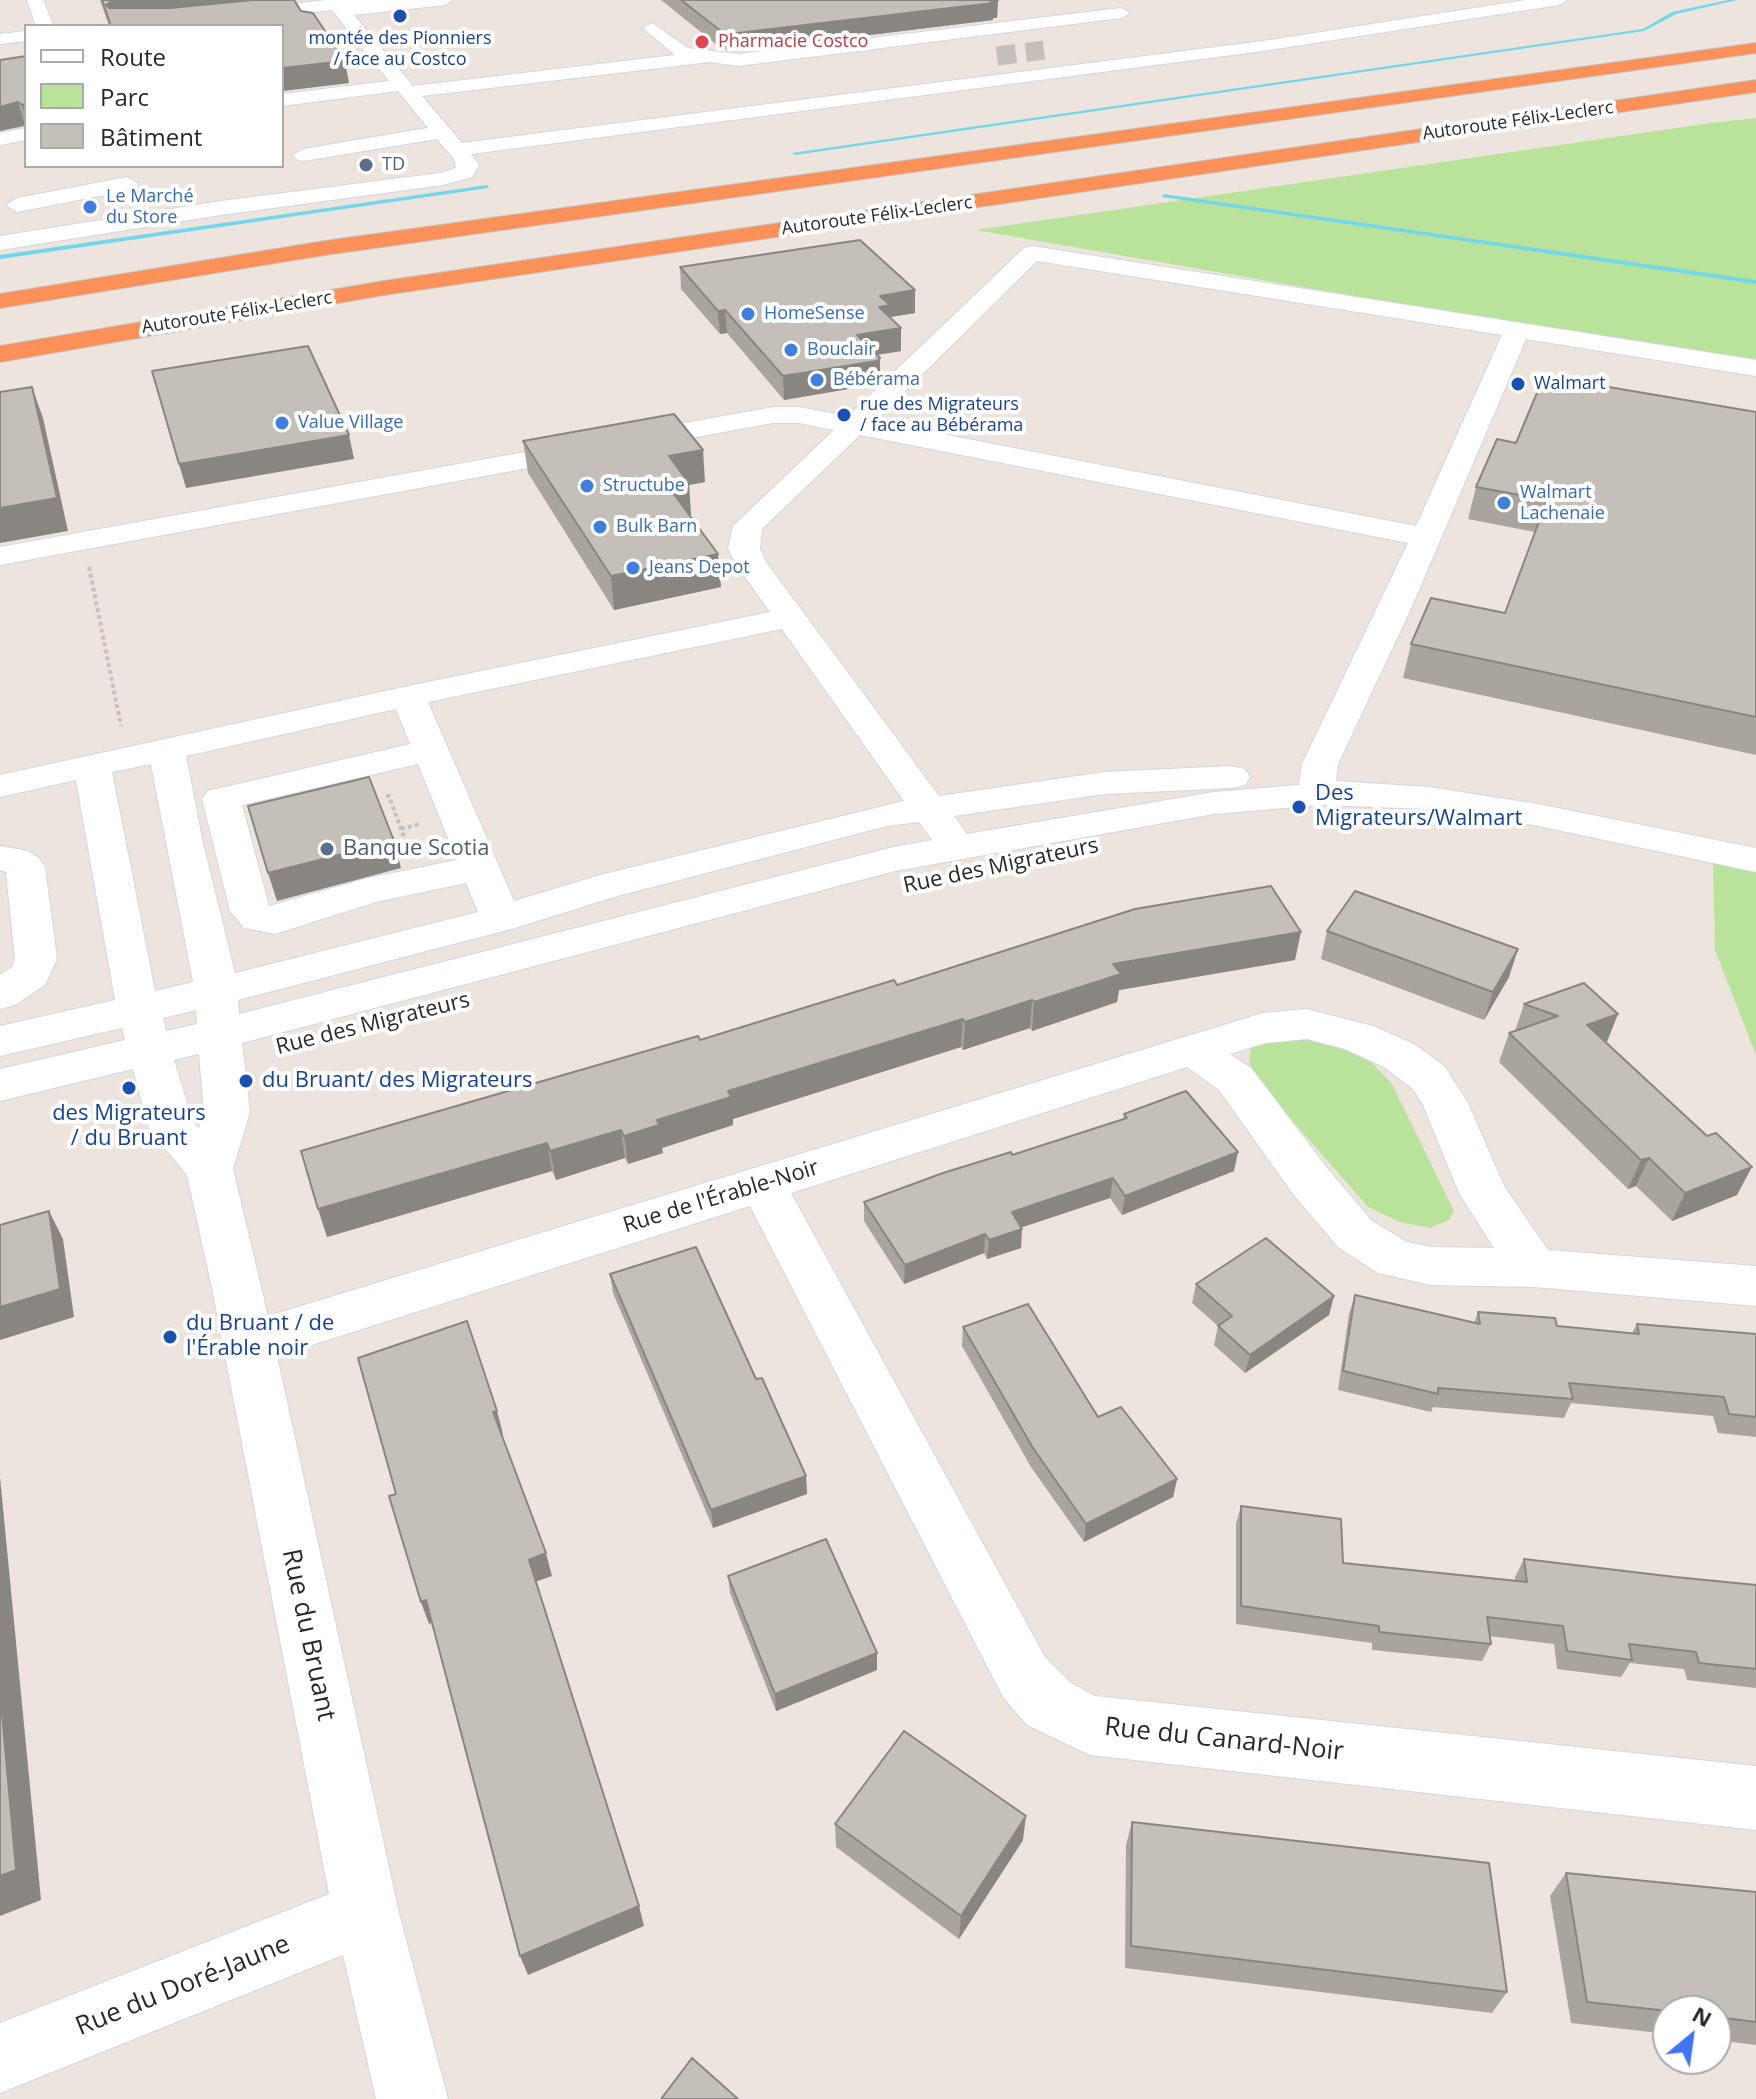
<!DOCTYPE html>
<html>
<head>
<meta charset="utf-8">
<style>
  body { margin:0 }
  #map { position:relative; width:1756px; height:2099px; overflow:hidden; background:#ece4dd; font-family:"Open Sans",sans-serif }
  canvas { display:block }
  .legend { position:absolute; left:24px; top:24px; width:260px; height:144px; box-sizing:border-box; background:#fff; border:2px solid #aaa; margin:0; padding:10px 14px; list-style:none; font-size:24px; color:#2a2a2a }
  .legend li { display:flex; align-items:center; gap:16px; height:40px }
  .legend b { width:40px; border:2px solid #aaa }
  .north { position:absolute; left:1652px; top:1995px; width:80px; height:80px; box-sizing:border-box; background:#fff; border:2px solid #aaa; border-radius:50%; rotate:29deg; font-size:22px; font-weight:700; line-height:32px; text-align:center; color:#2a2a2a }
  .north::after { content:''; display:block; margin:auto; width:28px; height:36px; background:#4073f6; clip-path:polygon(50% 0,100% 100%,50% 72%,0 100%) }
</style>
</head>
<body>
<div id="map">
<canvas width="1756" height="2099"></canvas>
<ul class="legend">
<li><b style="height:10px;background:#fff"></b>Route</li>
<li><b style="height:22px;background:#b9e29a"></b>Parc</li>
<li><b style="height:22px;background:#c4bfb8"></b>Bâtiment</li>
</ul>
<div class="north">N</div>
</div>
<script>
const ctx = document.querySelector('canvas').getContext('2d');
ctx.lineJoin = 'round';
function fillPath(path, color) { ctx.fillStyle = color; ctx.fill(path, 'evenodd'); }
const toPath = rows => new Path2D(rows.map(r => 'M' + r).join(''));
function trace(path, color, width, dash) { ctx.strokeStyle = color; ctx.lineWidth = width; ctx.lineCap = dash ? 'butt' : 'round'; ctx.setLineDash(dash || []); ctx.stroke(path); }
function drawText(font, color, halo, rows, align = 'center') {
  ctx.font = font + ' "Open Sans",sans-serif'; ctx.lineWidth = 8; ctx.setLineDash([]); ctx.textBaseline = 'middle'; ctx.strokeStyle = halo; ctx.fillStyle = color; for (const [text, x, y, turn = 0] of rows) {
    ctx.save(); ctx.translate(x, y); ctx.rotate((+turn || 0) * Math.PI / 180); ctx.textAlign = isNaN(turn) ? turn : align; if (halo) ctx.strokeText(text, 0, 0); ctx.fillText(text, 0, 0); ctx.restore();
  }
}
fillPath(toPath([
  [1756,118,1756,366,976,230,1711,123],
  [1713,862,1756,870,1756,1055,1715,950],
  [1301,1036,1340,1048,1371,1062,1392,1084,1454,1211,1449,1220,1430,1228,1400,1222,1368,1207,1254,1077,1249,1059,1252,1043]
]), '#b9e29a');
fillPath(toPath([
  [1728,0,1737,0,1676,14,1644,31,795,155,792,153,1643,29,1672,12,1728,0],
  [487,185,489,188,0,259,0,255,487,185],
  [1164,194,1756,280,1756,284,1162,197,1164,194]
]), '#72d7ec');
trace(toPath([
  [997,56,1044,50]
]), '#c5bfb9', 19, [19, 10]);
const minor = toPath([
  [27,0,43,0,54,26,36,26,27,0],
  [327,0,453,0,445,5,354,15,413,86,675,55,643,28,652,23,688,48,738,54,1121,8,1130,13,1121,18,738,66,710,62,422,96,462,143,1263,41,1526,0,1567,0,1559,5,1263,51,471,154,479,165,472,177,443,185,221,215,0,250,0,236,221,201,440,173,456,168,454,159,437,139,303,161,296,159,293,155,303,149,428,128,398,91,282,106,282,94,389,81,332,10,175,26,115,26,124,21,327,0],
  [26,31,26,41,0,44,0,34,26,31],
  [26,128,26,140,0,145,0,133,26,128],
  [127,177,138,184,135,189,17,212,6,205,17,198,127,177],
  [1032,246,1756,360,1756,376,1526,339,1410,611,1338,764,1336,781,1429,787,1538,804,1756,848,1756,872,1538,826,1429,809,1320,805,1214,814,895,871,242,1043,250,1112,233,1169,268,1316,1263,1013,1307,1009,1373,1026,1416,1045,1445,1067,1468,1103,1504,1186,1548,1250,1756,1266,1756,1306,1534,1287,1431,1285,1378,1273,1338,1247,1293,1194,1219,1090,1187,1067,791,1193,1045,1657,1071,1683,1095,1696,1756,1766,1756,1830,1090,1755,1027,1725,1003,1697,750,1206,277,1356,399,1913,448,2099,376,2099,343,1955,0,2093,0,2023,329,1894,212,1288,187,1175,149,1129,133,1069,0,1101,0,1069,125,1040,122,1028,0,1056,0,1026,115,1000,76,780,0,797,0,775,408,686,770,612,735,563,728,548,733,526,834,430,799,423,773,423,0,565,0,547,773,407,799,407,848,416,1024,248,1032,246],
  [1037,261,1502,335,1416,526,875,421,1037,261],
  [860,435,1408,543,1302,764,1299,785,1214,792,967,834,954,816,1105,794,1232,788,1245,785,1250,777,1245,769,1232,766,1105,772,939,796,766,562,760,548,762,529,860,435],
  [782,629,904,801,600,875,514,901,428,702,782,629],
  [396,709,410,744,208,791,202,799,230,911,244,928,275,934,376,902,466,883,478,912,235,973,203,843,186,756,396,709],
  [151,764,193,982,155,991,112,772,151,764],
  [418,764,457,860,368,878,269,906,242,805,418,764],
  [919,822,932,840,893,847,239,1014,238,1000,515,928,614,897,887,826,919,822],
  [196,1010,197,1024,166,1031,163,1018,196,1010],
  [1307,1039,1345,1049,1384,1067,1413,1089,1423,1105,1459,1193,1494,1248,1431,1247,1407,1242,1372,1221,1327,1168,1251,1068,1230,1054,1265,1043,1307,1039],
  [199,1054,204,1112,199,1128,193,1122,174,1060,199,1054],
  [0,846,28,851,39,858,45,867,57,959,45,985,15,1005,0,1009,0,975,12,967,15,959,6,872,0,870,0,846]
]);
const highway = toPath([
  [1756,43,1756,53,325,255,0,308,0,294,325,241,1756,43],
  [1756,80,1756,92,384,295,0,362,0,346,384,281,1756,80]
]);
trace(minor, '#d2d7e3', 2);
trace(highway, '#c3c3c3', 2);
trace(toPath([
  [89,567,121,726],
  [386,796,389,796,408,848],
  [401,829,420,824]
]), '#c3c3c3', 4, [4, 3]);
fillPath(minor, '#fff');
fillPath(highway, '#fb9059');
fillPath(toPath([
  [100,0,294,0,349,83,282,91,282,26,109,26],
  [661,0,998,0,997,18,993,18,993,20,738,51,722,49],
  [26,56,26,126,0,131],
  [680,267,915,290,915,313,890,317,901,328,901,351,876,355,880,382,877,384,784,400,727,333,720,334,681,289],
  [1756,412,1756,755,1403,678,1411,644,1505,613,1535,532,1468,519,1476,487,1516,443],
  [523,441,705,482,689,485,691,515,689,515,721,587,614,610,528,473],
  [1327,931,1509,977,1484,1020,1321,959],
  [1295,960,1119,990,1117,1002,1032,1031,1030,1028,963,1050,961,1047,733,1119,733,1125,662,1148,663,1153,628,1164,625,1158,556,1180,552,1171,327,1237,700,1040,897,985],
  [1584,983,1607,1042,1605,1042,1737,1195,1672,1221,1636,1186,1628,1189,1499,1062,1509,1033,1515,1031,1524,1004],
  [1124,1114,1234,1171,1122,1215,1110,1198,1021,1227,1021,1248,987,1259,984,1253,904,1284,864,1221,864,1202,1123,1119],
  [610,1274,806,1476,807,1494,713,1528,613,1293],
  [1196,1284,1334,1296,1329,1315,1245,1373,1214,1345,1218,1326,1192,1303],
  [1355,1295,1474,1323,1478,1312,1557,1326,1632,1333,1637,1324,1756,1334,1756,1437,1718,1433,1713,1416,1571,1403,1564,1418,1433,1407,1431,1412,1338,1390,1349,1314],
  [963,1327,1098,1417,1177,1479,1173,1497,1084,1542,1031,1467,962,1346],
  [1241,1506,1343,1563,1515,1580,1515,1577,1524,1559,1675,1577,1756,1585,1756,1688,1687,1680,1684,1669,1630,1663,1621,1677,1557,1669,1554,1644,1489,1636,1491,1644,1482,1661,1372,1650,1372,1643,1236,1624,1236,1524],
  [728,1576,877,1670,776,1711,730,1593],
  [1132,1822,1507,1992,1492,2013,1125,1968,1126,1845],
  [835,1824,1023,1840,959,1939,836,1847],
  [1566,1873,1756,1892,1756,2045,1716,2040,1716,2011,1668,2011,1668,2034,1571,2023,1550,1896]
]), '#a9a49e');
fillPath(toPath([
  [114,0,286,0,112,25,106,5],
  [998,0,997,18,993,18,993,20,738,51,737,33],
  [345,61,349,83,282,91,282,68],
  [18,102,25,125,0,131,0,107],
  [26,104,26,118,22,105],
  [915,290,915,313,890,317,890,328,879,307,880,296],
  [725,310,727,333,720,334,718,311],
  [901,328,901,351,857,358,857,335],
  [880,358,880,382,877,384,784,400,783,376],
  [32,387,43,418,68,531,0,543,0,508],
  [349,435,354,459,186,488,179,464],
  [703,450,705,482,689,485,691,515,670,519,668,486,669,456],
  [718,554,721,587,614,610,611,576],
  [394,841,401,868,277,901,268,873],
  [1301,932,1295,960,1119,990,1117,1002,1032,1031,1034,1002,1113,964],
  [1518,949,1509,977,1484,1020,1493,992],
  [1032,1000,1030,1028,963,1050,965,1022],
  [1618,1014,1607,1042,1576,1053,1587,1025],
  [963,1019,961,1047,733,1119,733,1125,662,1148,663,1153,628,1164,624,1136,657,1120,728,1091],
  [621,1130,625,1158,556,1180,550,1151],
  [547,1143,552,1171,327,1237,318,1209],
  [1238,1152,1234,1171,1122,1215,1125,1196],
  [1649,1158,1636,1186,1628,1189,1641,1160],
  [1752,1167,1737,1195,1672,1221,1685,1193],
  [1113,1178,1110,1198,1011,1231,1012,1212],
  [49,1211,63,1239,74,1317,0,1340,0,1307],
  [1022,1229,1021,1248,987,1259,989,1240],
  [985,1234,984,1253,904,1284,905,1265],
  [1334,1296,1329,1315,1245,1373,1250,1355],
  [497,1411,503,1434,500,1435,493,1412],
  [806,1476,807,1494,713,1528,711,1510],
  [0,1477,41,1900,0,1916],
  [1177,1479,1173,1497,1084,1542,1086,1524],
  [546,1553,552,1576,535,1582,529,1560],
  [426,1600,433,1622,429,1624,421,1602],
  [877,1653,877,1670,776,1711,775,1694],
  [1026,1816,1023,1840,959,1939,961,1916],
  [639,1906,644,1926,528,1975,520,1956]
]), '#898681');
const building = toPath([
  [102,0,114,0,106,5,109,8,170,8,253,0,294,0,301,11,313,13,345,61,282,68,282,26,111,26,102,0],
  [681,0,998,0,990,1,993,3,737,33,721,31,681,0],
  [26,56,26,104,22,105,18,102,0,107,0,60,26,56],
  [860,240,915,290,880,296,890,305,879,307,901,328,857,335,880,358,877,361,783,376,725,310,718,311,680,267,860,240],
  [308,346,349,435,179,464,152,371,308,346],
  [1544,376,1756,412,1756,717,1411,644,1431,598,1505,613,1547,500,1476,487,1497,439,1516,443,1544,376],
  [32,387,57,498,0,508,0,392,32,387],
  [674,414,703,450,669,456,688,482,668,486,718,554,611,576,523,441,674,414],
  [369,777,394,841,268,873,248,806,369,777],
  [1271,886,1301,932,1113,964,1121,974,1034,1002,1032,1000,965,1022,963,1019,728,1091,731,1097,657,1120,659,1125,624,1136,621,1130,550,1151,547,1143,318,1209,301,1151,698,1036,700,1040,894,980,897,985,1135,909,1271,886],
  [1355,891,1518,949,1493,992,1327,931,1355,891],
  [1584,983,1618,1014,1587,1025,1707,1136,1716,1133,1752,1167,1685,1193,1649,1158,1641,1160,1509,1033,1558,1016,1524,1004,1584,983],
  [1186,1091,1238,1152,1125,1196,1113,1178,1012,1212,1022,1229,989,1240,985,1234,905,1265,864,1202,943,1173,1011,1152,1012,1155,1127,1118,1124,1114,1186,1091],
  [49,1211,60,1289,0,1307,0,1225,49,1211],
  [1266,1238,1334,1296,1250,1355,1218,1326,1232,1316,1196,1284,1266,1238],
  [696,1247,756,1379,762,1378,806,1476,711,1510,610,1274,696,1247],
  [1355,1295,1480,1324,1478,1312,1555,1318,1557,1326,1639,1334,1637,1324,1756,1334,1756,1417,1729,1414,1724,1397,1569,1383,1573,1399,1438,1388,1438,1394,1343,1371,1355,1295],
  [1028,1304,1098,1417,1121,1407,1177,1479,1086,1524,1033,1448,963,1327,1028,1304],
  [467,1321,497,1411,493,1412,546,1553,529,1560,639,1906,520,1956,426,1600,421,1602,389,1496,396,1494,358,1358,467,1321],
  [1241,1506,1341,1519,1343,1563,1527,1582,1524,1559,1675,1577,1756,1585,1756,1669,1699,1663,1696,1652,1629,1644,1632,1660,1567,1651,1563,1626,1487,1617,1491,1644,1379,1632,1379,1626,1241,1606,1241,1506],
  [826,1539,877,1653,775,1694,728,1576,826,1539],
  [0,1691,16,1870,0,1876,0,1691],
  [904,1731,1026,1816,961,1916,835,1824,904,1731],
  [1132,1822,1489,1863,1507,1992,1131,1946,1132,1822],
  [1566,1873,1756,1892,1756,2022,1716,2017,1716,2011,1668,2011,1587,2002,1566,1873],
  [692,2058,738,2099,661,2099,692,2058]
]);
fillPath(building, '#c4bfb8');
trace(building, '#898681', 2);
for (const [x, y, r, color] of [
  [400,16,8,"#1a4fb4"],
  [702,42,8,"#e0444e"],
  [366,165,8,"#5c6f8a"],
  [90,207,8,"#3f7fe0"],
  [748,314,8,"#3f7fe0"],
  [791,350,8,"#3f7fe0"],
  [817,380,8,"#3f7fe0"],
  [1518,384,8,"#1a4fb4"],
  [844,415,8,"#1a4fb4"],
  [282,423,8,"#3f7fe0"],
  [587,486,8,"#3f7fe0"],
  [1504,503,8,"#3f7fe0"],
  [600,527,8,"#3f7fe0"],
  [633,568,8,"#3f7fe0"],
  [1299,807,8,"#1a4fb4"],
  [327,849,8,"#5c6f8a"],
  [246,1081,8,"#1a4fb4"],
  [129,1088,8,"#1a4fb4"],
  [170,1337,8,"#1a4fb4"]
]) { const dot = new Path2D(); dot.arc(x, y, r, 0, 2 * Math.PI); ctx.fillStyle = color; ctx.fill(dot); trace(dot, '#fff', 3); }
drawText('18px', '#164399', '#fff', [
  ["montée des Pionniers",400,39,"center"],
  ["/ face au Costco",400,60,"center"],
  ["Walmart",1534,384],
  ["rue des Migrateurs",860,405],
  ["/ face au Bébérama",860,426]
], 'left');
drawText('18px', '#be3a42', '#fff', [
  ["Pharmacie Costco",718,42]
], 'left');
drawText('18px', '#2a2a2a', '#fff', [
  ["Autoroute Félix-Leclerc",1518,121,-8],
  ["Autoroute Félix-Leclerc",877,216,-8],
  ["Autoroute Félix-Leclerc",237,313,-9]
]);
drawText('18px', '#4e5e75', '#fff', [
  ["TD",382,165]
], 'left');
drawText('18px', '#366cbe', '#fff', [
  ["Le Marché",106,197],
  ["du Store",106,218],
  ["HomeSense",764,314],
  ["Bouclair",807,350],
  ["Bébérama",833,380],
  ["Value Village",298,423],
  ["Structube",603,486],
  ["Walmart",1520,493],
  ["Lachenaie",1520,514],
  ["Bulk Barn",616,527],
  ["Jeans Depot",649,568]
], 'left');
drawText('22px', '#164399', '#fff', [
  ["Des",1315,794],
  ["Migrateurs/Walmart",1315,819],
  ["du Bruant/ des Migrateurs",262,1081],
  ["des Migrateurs",129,1114,"center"],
  ["/ du Bruant",129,1139,"center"],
  ["du Bruant / de",186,1324],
  ["l'Érable noir",186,1349]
], 'left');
drawText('22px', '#4e5e75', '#fff', [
  ["Banque Scotia",343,849]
], 'left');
drawText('22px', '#2a2a2a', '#fff', [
  ["Rue des Migrateurs",1001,866,-12],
  ["Rue des Migrateurs",373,1024,-14],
  ["Rue de l'Érable-Noir",721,1197,-17]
]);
drawText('26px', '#2a2a2a', '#fff', [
  ["Rue du Bruant",308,1635,78],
  ["Rue du Canard-Noir",1224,1740,6],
  ["Rue du Doré-Jaune",183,1986,-22]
]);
</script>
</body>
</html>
